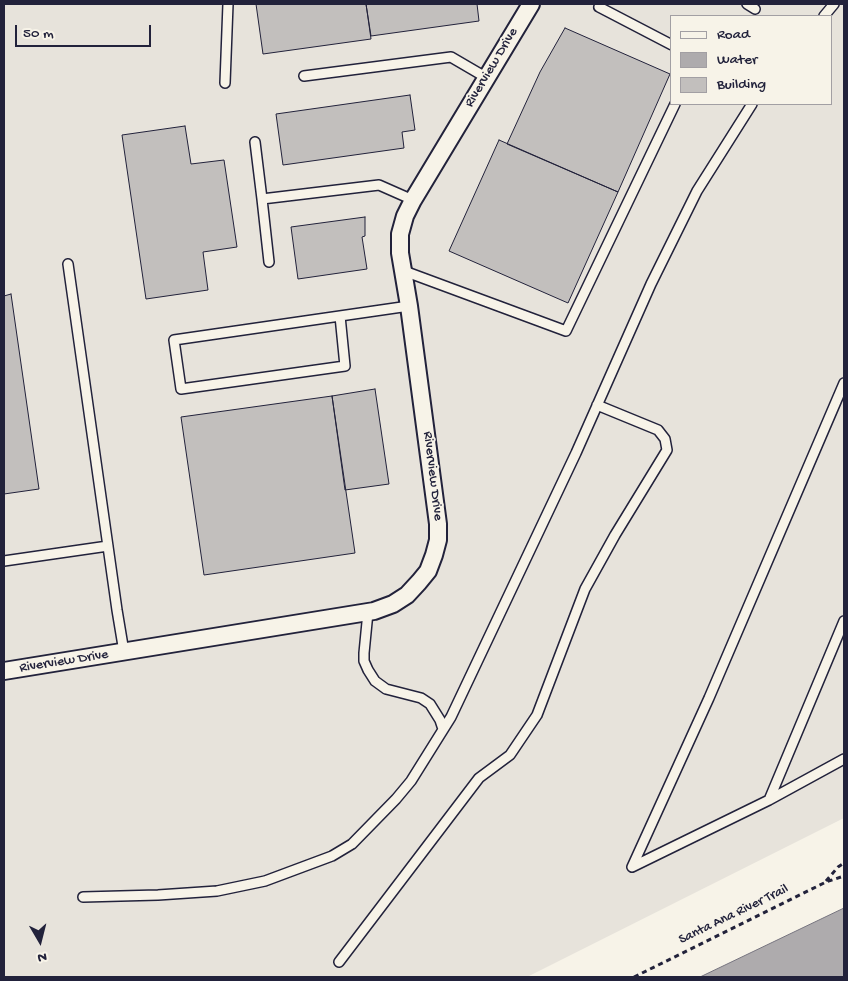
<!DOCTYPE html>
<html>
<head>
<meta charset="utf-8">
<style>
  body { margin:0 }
  #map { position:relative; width:848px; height:981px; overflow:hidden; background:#f7f3e8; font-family:"Gochi Hand",sans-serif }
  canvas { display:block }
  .frame { position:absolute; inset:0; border:5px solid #22223b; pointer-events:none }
  .legend { position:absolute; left:670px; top:15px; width:162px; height:90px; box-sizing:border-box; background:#f7f3e8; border:1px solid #a29fa3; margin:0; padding:6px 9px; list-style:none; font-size:15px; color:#22223b }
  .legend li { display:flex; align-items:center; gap:10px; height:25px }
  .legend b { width:25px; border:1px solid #a29fa3 }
  .north { position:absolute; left:15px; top:916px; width:50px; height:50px; -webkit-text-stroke:4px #f7f3e8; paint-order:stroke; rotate:172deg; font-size:14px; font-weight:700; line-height:20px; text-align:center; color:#22223b }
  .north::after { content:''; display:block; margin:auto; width:18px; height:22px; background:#22223b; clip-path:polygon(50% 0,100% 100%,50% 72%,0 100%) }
  .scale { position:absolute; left:15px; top:25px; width:136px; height:22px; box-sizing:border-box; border:2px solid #22223b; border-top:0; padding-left:6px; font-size:15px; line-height:18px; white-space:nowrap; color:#22223b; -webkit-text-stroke:4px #f7f3e8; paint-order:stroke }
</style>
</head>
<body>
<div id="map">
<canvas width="848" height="981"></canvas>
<div class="frame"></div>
<ul class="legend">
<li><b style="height:6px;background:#f7f3e8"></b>Road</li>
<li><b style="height:14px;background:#aeabad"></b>Water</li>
<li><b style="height:14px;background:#c2bfbd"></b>Building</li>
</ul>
<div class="north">N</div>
<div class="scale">50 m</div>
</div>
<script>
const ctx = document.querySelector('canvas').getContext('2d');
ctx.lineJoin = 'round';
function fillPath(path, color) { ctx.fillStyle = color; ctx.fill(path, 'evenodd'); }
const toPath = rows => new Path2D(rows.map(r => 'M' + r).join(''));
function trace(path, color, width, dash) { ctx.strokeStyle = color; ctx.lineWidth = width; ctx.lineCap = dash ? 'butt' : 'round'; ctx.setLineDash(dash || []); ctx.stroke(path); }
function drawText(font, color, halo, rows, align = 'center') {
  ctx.font = font + ' "Gochi Hand",sans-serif'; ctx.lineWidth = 4; ctx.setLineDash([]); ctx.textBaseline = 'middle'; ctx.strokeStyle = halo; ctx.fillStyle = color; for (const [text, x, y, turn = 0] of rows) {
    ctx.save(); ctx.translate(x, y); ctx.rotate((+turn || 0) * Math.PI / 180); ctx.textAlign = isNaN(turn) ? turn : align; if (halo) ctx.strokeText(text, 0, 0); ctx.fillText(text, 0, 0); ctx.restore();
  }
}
fillPath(toPath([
  [4,4,844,4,844,818,527,977,6,977,4,975],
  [672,16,832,16,832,104,672,104]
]), '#e7e3db');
const water = toPath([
  [844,908,844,977,700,977,844,908]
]);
fillPath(water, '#aeabad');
trace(water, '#76747f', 1);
const building = toPath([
  [256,4,366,4,371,39,263,54,256,4],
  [366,4,477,4,479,21,371,36,366,4],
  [565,28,670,74,618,192,507,144,540,72,565,28],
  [410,95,415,130,402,132,404,148,283,165,276,114,410,95],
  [185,126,191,164,224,160,237,247,203,252,208,290,146,299,122,135,185,126],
  [499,140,618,192,568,303,449,251,499,140],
  [365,217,365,236,362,237,367,269,298,279,291,227,365,217],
  [11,294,39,489,4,494,4,296,11,294],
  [375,389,389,484,345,490,332,396,375,389],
  [332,396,355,553,204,575,181,417,332,396]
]);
fillPath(building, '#c2bfbd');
trace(building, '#22223b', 1);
const lane = toPath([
  [600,4,599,7,672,45],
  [747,4,755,9],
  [824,16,834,4],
  [304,76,451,57,487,78],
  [225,83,228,4],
  [255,142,262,199],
  [269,262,262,199,379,185,413,200],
  [68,264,117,610,124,652],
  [404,271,566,331,675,104],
  [340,316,345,366,181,389,174,340,340,316,409,306],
  [844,383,709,698,632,867,769,800,844,759],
  [4,561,108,546],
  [368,612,364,653,364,661,368,670,375,681,386,689,421,698,430,704,440,720,443,729],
  [769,800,844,621],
  [83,897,158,895,217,891,265,881,332,856,352,844,396,799,411,781,451,717,576,453,651,284,697,191,752,104],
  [339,962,479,778,510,755,537,715,585,589,615,535,667,450,665,439,658,430,597,405]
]);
const street = toPath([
  [4,671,374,611,393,604,407,595,419,582,428,571,434,555,438,540,438,524,409,306,400,253,400,234,405,216,413,200,531,4]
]);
trace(lane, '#22223b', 12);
trace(street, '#22223b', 20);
trace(toPath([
  [826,881,838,867,844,863],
  [634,977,826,882,844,876]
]), '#22223b', 3, [5, 4]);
trace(lane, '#f7f3e8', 9);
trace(street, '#f7f3e8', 16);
drawText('14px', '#22223b', '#f7f3e8', [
  ["Riverview Drive",492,68,-59],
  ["Riverview Drive",432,476,83],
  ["Riverview Drive",64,662,-9],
  ["Santa Ana River Trail",734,915,-26]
]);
</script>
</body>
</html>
